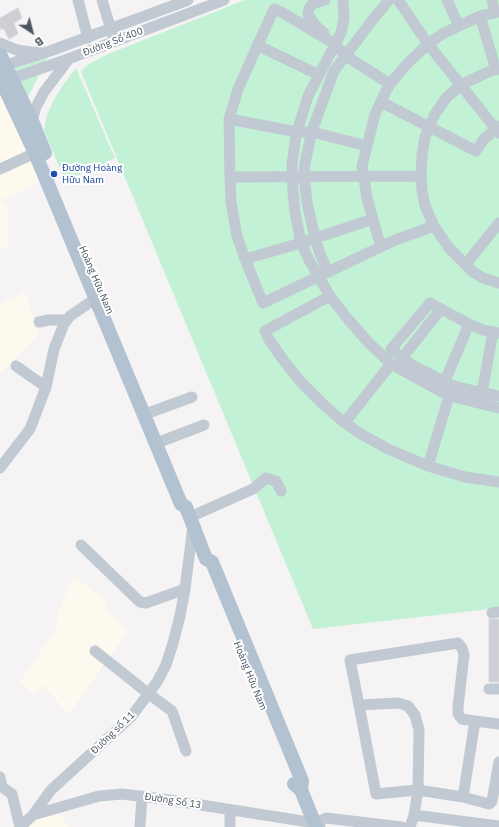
<!DOCTYPE html>
<html>
<head>
<meta charset="utf-8">
<style>
  body { margin:0 }
  #map { position:relative; width:499px; height:827px; overflow:hidden; background:#f5f3f3; font-family:"IBM Plex Sans",sans-serif }
  canvas { display:block }
  .north { position:absolute; left:12px; top:12px; width:40px; height:40px; -webkit-text-stroke:3px #fff; paint-order:stroke; rotate:144deg; font-size:11px; font-weight:700; line-height:16px; text-align:center; color:#4a5661 }
  .north::after { content:''; display:block; margin:auto; width:14px; height:18px; background:#4a5661; clip-path:polygon(50% 0,100% 100%,50% 72%,0 100%) }
</style>
</head>
<body>
<div id="map">
<canvas width="499" height="827"></canvas>
<div class="north">B</div>
</div>
<script>
const ctx = document.querySelector('canvas').getContext('2d');
ctx.lineJoin = 'round';
function fillPath(path, color) { ctx.fillStyle = color; ctx.fill(path, 'evenodd'); }
const toPath = rows => new Path2D(rows.map(r => 'M' + r).join(''));
function trace(path, color, width, dash) { ctx.strokeStyle = color; ctx.lineWidth = width; ctx.lineCap = dash ? 'butt' : 'round'; ctx.setLineDash(dash || []); ctx.stroke(path); }
function drawText(font, color, halo, rows, align = 'center') {
  ctx.font = font + ' "IBM Plex Sans",sans-serif'; ctx.lineWidth = 4; ctx.setLineDash([]); ctx.textBaseline = 'middle'; ctx.strokeStyle = halo; ctx.fillStyle = color; for (const [text, x, y, turn = 0] of rows) {
    ctx.save(); ctx.translate(x, y); ctx.rotate((+turn || 0) * Math.PI / 180); ctx.textAlign = isNaN(turn) ? turn : align; if (halo) ctx.strokeText(text, 0, 0); ctx.fillText(text, 0, 0); ctx.restore();
  }
}
fillPath(toPath([
  [0,89,43,181,2,200,8,209,9,246,0,250],
  [25,292,38,335,0,374,0,304],
  [74,576,106,601,104,609,128,631,69,714,42,685,34,694,19,683,56,628,59,609],
  [58,811,69,827,26,827,34,819]
]), '#fdf9ef');
fillPath(toPath([
  [245,0,499,0,499,608,313,629,81,72,85,67,89,64,108,54],
  [51,51,27,99,13,64],
  [76,68,115,158,65,181,44,130,47,115,53,101,63,85]
]), '#c3f1d5');
const building = toPath([
  [18,8,22,18,14,23,18,34,9,39,4,29,0,29,0,18,18,8],
  [489,619,499,619,499,682,489,682,489,619]
]);
fillPath(building, '#cdcfd5');
trace(building, '#d7d9de', 1);
trace(toPath([
  [78,0,88,38],
  [102,0,113,36],
  [343,0,344,18,341,33,308,96,296,135,292,164,293,192,295,212,301,243,309,260,330,296,347,318,369,343,391,364,449,396,499,408],
  [398,0,428,44,499,133],
  [447,0,459,26],
  [492,0,495,13],
  [480,16,496,70],
  [324,33,317,27,308,15,309,9,312,4,325,0],
  [0,43,4,45,17,50,31,52,40,52],
  [257,45,319,75],
  [0,67,50,51,188,0],
  [499,69,490,71,461,85,447,97,435,114,429,127,425,137,422,155,421,176,422,190,425,206,434,226,449,248,473,272,483,278,499,283],
  [5,81,68,59,224,0],
  [390,84,346,56,335,44,283,13,274,9,238,89,229,119,230,177,231,202,237,236,245,259,263,303,395,240,434,226],
  [381,102,476,151,484,139,499,126],
  [229,119,297,132,312,132,367,146],
  [32,121,36,107,44,92,68,60],
  [0,169,35,153],
  [230,177,421,176],
  [382,246,378,237,367,198,362,166,375,114,385,93,390,84,407,64,428,44,442,34,459,26,480,16,499,12],
  [245,259,301,243,373,219],
  [466,264,499,223],
  [329,272,326,268,321,256,315,239,307,202,304,176,305,163,310,140,313,128,334,71,374,18,389,0],
  [330,296,265,331,268,338,284,361,301,382,323,404,341,420,361,434,388,449,428,466,465,477,499,482],
  [39,322,49,320,67,320],
  [499,333,483,330,469,324,430,303,391,349,412,365,451,385,470,390,499,396],
  [402,358,441,309],
  [16,366,46,387],
  [445,381,469,324],
  [482,393,493,332],
  [151,412,192,397],
  [345,422,391,364],
  [162,441,204,425],
  [428,466,449,396],
  [0,468,30,429,46,387,54,349,64,324,70,316,95,299],
  [190,517,253,489,266,478,276,481,281,491],
  [81,545,140,602,146,603,185,589],
  [492,613,499,612],
  [95,651,149,694,172,711,186,751],
  [489,689,499,689],
  [359,705,398,703,408,706,415,715,419,730,418,790,376,794,359,705,350,660,458,643,462,648,464,655,458,707,458,714,462,719,475,721,463,797],
  [475,721,499,724],
  [0,777,2,787,12,794,20,827],
  [33,815,99,796,122,794,163,799,315,823,320,826],
  [414,815,499,826],
  [315,823,326,818,402,827],
  [20,827,33,815,51,790,131,717,157,682,166,665,173,643,180,616,185,589,193,526],
  [140,827,142,796],
  [230,827,230,810],
  [410,827,414,815,418,790,463,797,489,804,492,801,499,762]
]), '#c1cad2', 11);
trace(toPath([
  [0,54,32,121,45,153],
  [0,78,35,153,181,504,186,507,206,559,212,562,302,781,301,790],
  [294,784,301,790,316,827]
]), '#b3c2d1', 14);
for (const [x, y, r, color] of [
  [54,174,4,"#1a4fb4"]
]) { const dot = new Path2D(); dot.arc(x, y, r, 0, 2 * Math.PI); ctx.fillStyle = color; ctx.fill(dot); trace(dot, '#fff', 1.5); }
drawText('10px', '#4a5661', '#fff', [
  ["Đường Số 400",113,42,-21],
  ["Hoàng Hữu Nam",96,280,67],
  ["Hoàng Hữu Nam",250,676,68],
  ["Đường số 11",113,733,-44],
  ["Đường Số 13",173,801,9]
]);
drawText('10px', '#164399', '#fff', [
  ["Đường Hoàng",62,168],
  ["Hữu Nam",62,180]
], 'left');
</script>
</body>
</html>
